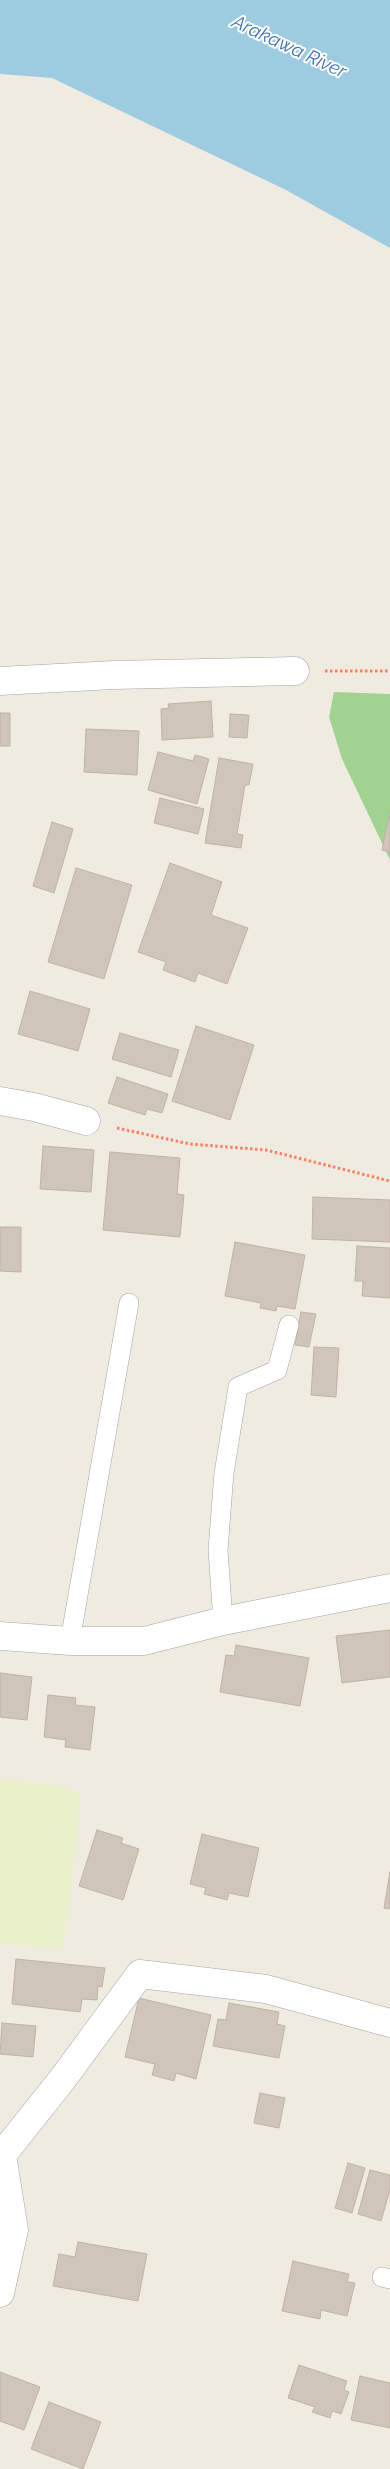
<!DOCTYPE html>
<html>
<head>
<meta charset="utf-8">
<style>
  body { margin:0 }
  canvas { display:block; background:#efebe1 }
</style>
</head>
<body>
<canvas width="390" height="2469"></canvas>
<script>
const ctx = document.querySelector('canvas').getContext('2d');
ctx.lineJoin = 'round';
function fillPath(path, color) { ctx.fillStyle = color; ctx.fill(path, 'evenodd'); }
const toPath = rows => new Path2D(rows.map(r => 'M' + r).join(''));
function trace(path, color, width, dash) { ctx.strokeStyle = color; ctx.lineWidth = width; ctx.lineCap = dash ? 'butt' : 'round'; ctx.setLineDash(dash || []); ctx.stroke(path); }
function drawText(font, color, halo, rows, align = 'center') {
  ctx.font = font + ' Raleway,sans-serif'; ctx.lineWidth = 4; ctx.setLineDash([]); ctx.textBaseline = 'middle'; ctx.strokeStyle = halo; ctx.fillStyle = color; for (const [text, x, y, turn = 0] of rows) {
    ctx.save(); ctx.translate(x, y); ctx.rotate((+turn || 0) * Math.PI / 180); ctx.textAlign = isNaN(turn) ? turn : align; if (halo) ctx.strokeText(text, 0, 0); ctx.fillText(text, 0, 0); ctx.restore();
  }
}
fillPath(toPath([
  [0,1779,57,1785,80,1793,77,1844,63,1949,0,1944]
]), '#eaf0ca');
fillPath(toPath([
  [334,692,390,694,390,860,342,759,329,717]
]), '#a0d292');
fillPath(toPath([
  [0,0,390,0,390,248,286,190,52,78,0,74]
]), '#9dcce1');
const building = toPath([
  [211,701,213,737,162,740,161,709,169,708,168,704,211,701],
  [0,713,10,713,10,746,0,746,0,713],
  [230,714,249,715,247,738,229,737,230,714],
  [86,729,139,731,137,775,84,772,86,729],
  [158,752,193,761,195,755,209,759,197,804,148,790,158,752],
  [219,758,253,764,249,785,245,785,237,834,243,835,241,848,205,843,219,758],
  [160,798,204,809,198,834,154,823,160,798],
  [390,810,390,852,382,850,390,810],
  [52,822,73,829,54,893,33,886,52,822],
  [170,863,222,882,211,915,248,928,227,984,198,973,195,982,163,970,166,962,138,952,170,863],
  [76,868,132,885,104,979,48,962,76,868],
  [30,991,90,1009,78,1051,18,1034,30,991],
  [196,1026,254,1045,230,1120,172,1101,196,1026],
  [120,1033,179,1050,171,1077,112,1059,120,1033],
  [117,1077,168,1094,162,1113,147,1109,145,1115,108,1103,117,1077],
  [43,1146,94,1150,91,1192,40,1189,43,1146],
  [110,1152,180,1158,177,1194,184,1195,180,1237,103,1230,110,1152],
  [313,1197,390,1200,390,1242,312,1239,313,1197],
  [0,1227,21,1227,21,1272,0,1271,0,1227],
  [235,1242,305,1255,295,1309,277,1306,276,1311,260,1308,261,1303,225,1296,235,1242],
  [357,1246,390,1248,390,1298,362,1296,363,1281,355,1281,357,1246],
  [301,1312,316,1314,309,1347,295,1345,301,1312],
  [314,1347,339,1348,336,1397,311,1395,314,1347],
  [390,1630,390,1677,342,1683,336,1636,390,1630],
  [236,1645,309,1658,300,1706,220,1692,226,1655,234,1656,236,1645],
  [0,1673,32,1677,27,1720,0,1717,0,1673],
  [48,1695,76,1698,75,1705,95,1707,90,1750,65,1747,66,1740,44,1737,48,1695],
  [97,1830,123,1838,121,1843,139,1849,123,1900,79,1886,97,1830],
  [202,1834,259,1848,248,1897,229,1893,227,1900,204,1894,206,1888,190,1884,202,1834],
  [390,1872,390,1909,384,1908,390,1872],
  [16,1959,105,1968,102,1987,98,1986,97,2000,82,1999,80,2012,12,2004,16,1959],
  [139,1998,211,2015,196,2079,176,2073,174,2081,152,2075,155,2064,125,2057,139,1998],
  [229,2003,279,2012,277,2024,285,2026,279,2058,213,2046,218,2019,226,2020,229,2003],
  [2,2023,36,2026,33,2057,0,2054,2,2023],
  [260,2093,285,2098,279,2128,254,2123,260,2093],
  [348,2163,365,2168,352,2213,335,2208,348,2163],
  [370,2170,390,2175,390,2190,381,2221,358,2214,370,2170],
  [78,2242,147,2254,138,2301,53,2286,59,2254,75,2257,78,2242],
  [293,2261,349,2274,347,2282,355,2283,347,2316,321,2310,320,2319,282,2311,293,2261],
  [299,2365,347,2381,344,2390,349,2392,341,2414,332,2411,330,2418,312,2412,315,2407,288,2398,299,2365],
  [0,2372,40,2387,24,2430,0,2421,0,2372],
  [360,2376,390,2383,390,2428,351,2420,360,2376],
  [49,2402,101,2422,83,2469,31,2449,49,2402]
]);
fillPath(building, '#cfc5ba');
trace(building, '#c2b2a2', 1);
const lane = toPath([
  [223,1621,218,1550,224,1473,238,1387,277,1370,289,1325],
  [70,1641,129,1303],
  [382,2277,390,2279]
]);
const street = toPath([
  [0,681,114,675,295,671],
  [0,1101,34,1107,86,1121],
  [0,1636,70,1641,144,1641,223,1621,390,1588],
  [0,2293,14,2230,2,2155,61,2081,140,1974,266,1989,390,2023]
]);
trace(lane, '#a3a3a3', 20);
trace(street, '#a3a3a3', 29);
trace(toPath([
  [325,671,390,671],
  [117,1128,190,1144,266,1150,390,1181]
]), '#ff7e62', 3, [2.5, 2.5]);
trace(lane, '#fff', 19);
trace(street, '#fff', 28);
drawText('italic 19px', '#4172b4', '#fff', [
  ["Arakawa River",289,47,25]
]);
</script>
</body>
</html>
